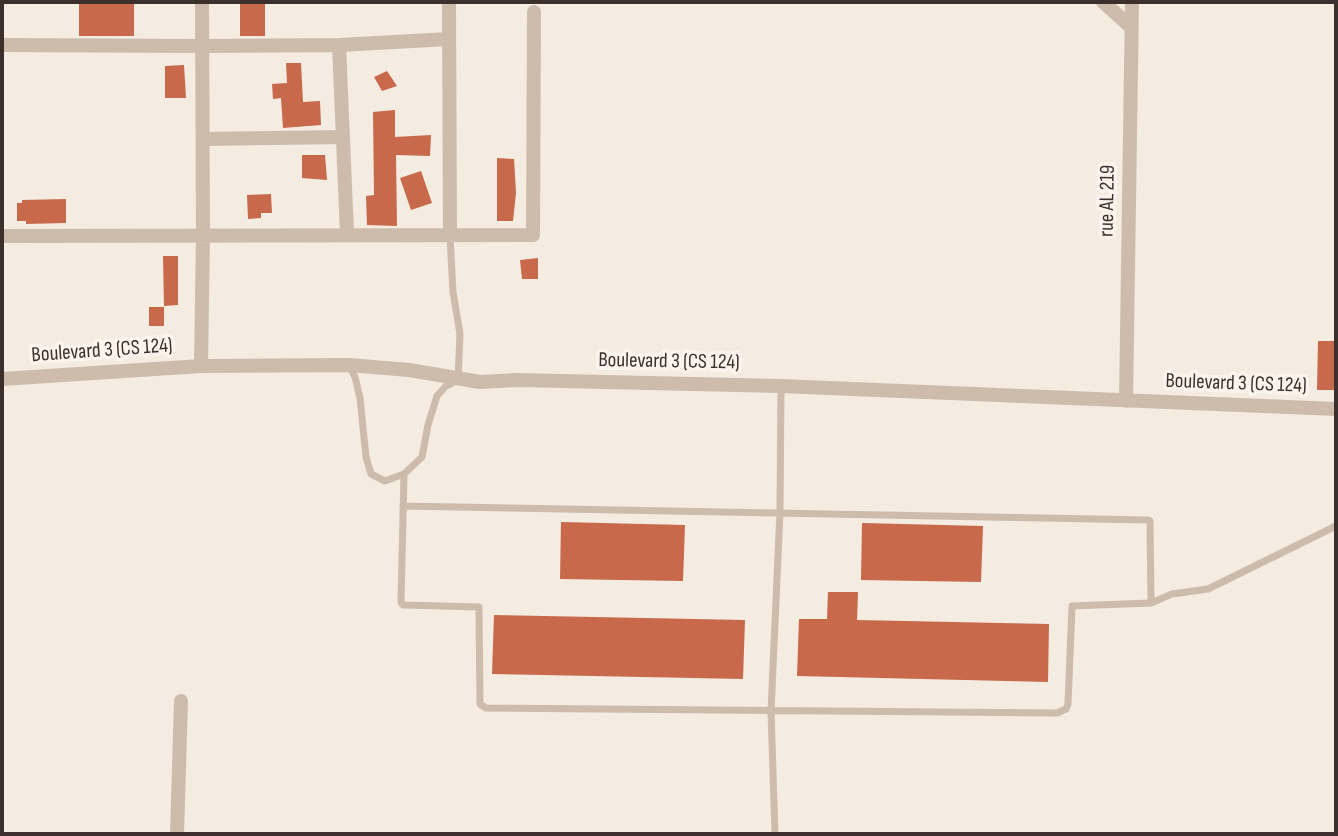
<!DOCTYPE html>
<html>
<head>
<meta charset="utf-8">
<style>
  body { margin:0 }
  #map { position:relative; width:1338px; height:836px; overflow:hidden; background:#f4ebe1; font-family:"Sofia Sans Condensed",sans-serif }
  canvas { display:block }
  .frame { position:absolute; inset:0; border:4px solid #3b302b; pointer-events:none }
</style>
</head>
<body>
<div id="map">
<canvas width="1338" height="836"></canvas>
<div class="frame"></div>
</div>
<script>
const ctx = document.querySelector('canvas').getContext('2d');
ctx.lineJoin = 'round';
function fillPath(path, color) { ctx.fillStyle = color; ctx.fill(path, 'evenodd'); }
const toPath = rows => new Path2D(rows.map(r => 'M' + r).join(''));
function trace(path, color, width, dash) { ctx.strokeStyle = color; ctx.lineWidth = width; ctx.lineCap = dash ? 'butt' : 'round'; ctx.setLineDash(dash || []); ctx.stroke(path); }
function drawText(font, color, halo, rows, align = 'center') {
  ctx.font = font + ' "Sofia Sans Condensed",sans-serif'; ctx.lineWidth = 7; ctx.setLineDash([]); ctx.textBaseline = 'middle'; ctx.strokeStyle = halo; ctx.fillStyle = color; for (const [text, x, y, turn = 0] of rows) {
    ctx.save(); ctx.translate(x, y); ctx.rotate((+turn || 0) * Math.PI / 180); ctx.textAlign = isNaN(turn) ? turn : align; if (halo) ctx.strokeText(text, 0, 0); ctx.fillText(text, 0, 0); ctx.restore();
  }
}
fillPath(toPath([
  [240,2,265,2,265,36,240,36],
  [79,3,134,3,134,36,79,36],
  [286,63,301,63,303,102,320,101,321,125,283,128,281,98,273,99,272,84,287,83],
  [184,65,186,98,165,98,165,66],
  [387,71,397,86,382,91,374,77],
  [395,110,395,137,431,135,430,156,396,155,397,226,367,225,366,196,374,195,373,112],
  [302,155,325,155,327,180,302,178],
  [497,158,514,159,516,193,513,221,497,221],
  [421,171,432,203,411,210,400,178],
  [271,194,272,213,261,213,261,218,248,219,247,195],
  [66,199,66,223,26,224,26,221,17,221,17,203,22,203,22,200],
  [163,256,178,256,178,305,164,306],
  [538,258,538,279,522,279,520,260],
  [149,307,164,307,164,326,149,326],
  [1318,341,1336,341,1336,390,1317,390],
  [561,522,685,525,683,581,560,579],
  [862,523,983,526,981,582,861,580],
  [828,592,858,592,857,620,1049,624,1048,682,797,676,799,619,827,619],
  [494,615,745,620,743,679,492,674]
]), '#c8694b');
trace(toPath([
  [349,365,355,377,360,398,366,457,371,474,385,481,404,474,422,457,428,425,437,396,446,386,458,380,460,334,453,292,450,236],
  [404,474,401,602,403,605,479,607,480,704,486,708,1057,713,1066,709,1068,704,1072,606,1151,603,1172,594,1208,589,1336,526],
  [403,506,1148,520,1150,521,1151,603],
  [775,834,771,711,780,512,781,386]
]), '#cdbbac', 7);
trace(toPath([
  [449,2,450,236],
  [1103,2,1131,27],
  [2,45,202,46,339,45,449,39],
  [339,45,347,234],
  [203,139,343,137],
  [2,236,533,235,534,12],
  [201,366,203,235,202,2],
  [2,379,201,366,349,365,409,370,480,382,517,380,781,386,1336,409],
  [1126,401,1132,2],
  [177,834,181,701]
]), '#cdbbac', 14);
drawText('21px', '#3b302b', '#fbf5ee', [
  ["rue AL 219",1108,201,-89],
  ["Boulevard 3 (CS 124)",102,351,-4],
  ["Boulevard 3 (CS 124)",669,362,1],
  ["Boulevard 3 (CS 124)",1236,384,2]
]);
</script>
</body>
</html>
